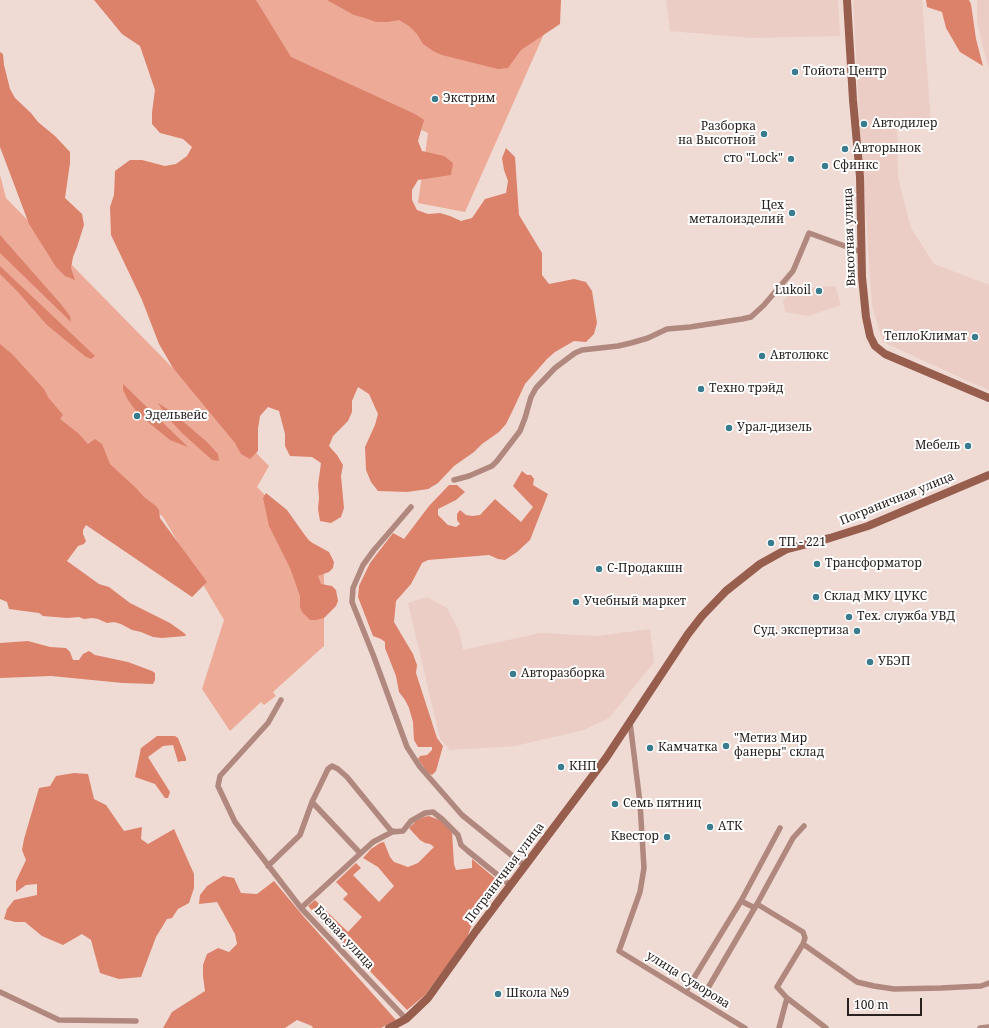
<!DOCTYPE html>
<html>
<head>
<meta charset="utf-8">
<style>
  body { margin:0 }
  #map { position:relative; width:989px; height:1028px; overflow:hidden; background:#efdad4; font-family:"Noto Serif",serif }
  canvas { display:block }
  .scale { position:absolute; left:847px; top:998px; width:75px; height:18px; box-sizing:border-box; border:2px solid #29211f; border-top:0; padding-left:5px; font-size:12px; line-height:14px; white-space:nowrap; color:#29211f; -webkit-text-stroke:3px #fff; paint-order:stroke }
</style>
</head>
<body>
<div id="map">
<canvas width="989" height="1028"></canvas>
<div class="scale">100 m</div>
</div>
<script>
const ctx = document.querySelector('canvas').getContext('2d');
ctx.lineJoin = 'round';
function fillPath(path, color) { ctx.fillStyle = color; ctx.fill(path, 'evenodd'); }
const toPath = rows => new Path2D(rows.map(r => 'M' + r).join(''));
function trace(path, color, width, dash) { ctx.strokeStyle = color; ctx.lineWidth = width; ctx.lineCap = dash ? 'butt' : 'round'; ctx.setLineDash(dash || []); ctx.stroke(path); }
function drawText(font, color, halo, rows, align = 'center') {
  ctx.font = font + ' "Noto Serif",serif'; ctx.lineWidth = 4; ctx.setLineDash([]); ctx.textBaseline = 'middle'; ctx.strokeStyle = halo; ctx.fillStyle = color; for (const [text, x, y, turn = 0] of rows) {
    ctx.save(); ctx.translate(x, y); ctx.rotate((+turn || 0) * Math.PI / 180); ctx.textAlign = isNaN(turn) ? turn : align; if (halo) ctx.strokeText(text, 0, 0); ctx.fillText(text, 0, 0); ctx.restore();
  }
}
fillPath(toPath([
  [666,0,838,0,840,36,752,38,670,31],
  [853,0,922,0,931,123,897,126,898,178,911,228,934,264,989,285,989,390,970,382,883,342,872,306,860,127],
  [977,0,989,0,989,70,980,35,977,20],
  [835,286,841,305,808,316,785,312,783,300,797,289],
  [427,597,447,608,459,631,463,650,540,633,597,636,650,629,654,662,609,718,584,730,515,746,450,750,440,739,408,603]
]), '#ebcdc5');
fillPath(toPath([
  [244,0,559,0,465,212,418,203,428,133,280,64],
  [0,175,6,198,269,466,257,487,324,555,324,646,273,692,276,696,264,705,261,702,230,731,202,689,224,620,163,517,0,365]
]), '#edaa97');
fillPath(toPath([
  [94,0,256,0,291,57,415,114,424,120,418,141,422,151,444,156,453,163,451,175,418,180,412,190,412,200,417,210,428,214,440,213,450,216,461,221,472,218,485,199,506,193,508,181,504,170,502,158,506,148,515,157,519,215,542,253,542,275,549,284,574,279,586,282,592,291,597,323,594,334,586,342,574,341,555,352,547,359,525,384,511,414,506,424,499,432,482,444,474,452,454,466,438,483,428,489,407,492,378,491,371,482,366,470,365,447,375,425,378,414,369,394,358,387,352,401,352,412,348,421,333,436,329,446,337,455,343,465,341,476,344,508,341,517,331,523,320,521,318,509,319,498,318,485,321,463,312,457,290,456,285,446,285,434,279,411,268,407,260,416,258,429,258,451,250,459,241,454,235,443,173,368,159,344,142,300,111,235,110,207,114,195,115,171,130,160,142,160,165,166,176,164,187,156,192,147,183,139,160,133,152,124,152,112,155,90,140,46,122,34],
  [327,0,561,0,560,24,521,50,508,68,498,69,442,55,433,51,423,44,417,34,409,26,399,20,388,22,376,22,365,18,354,15],
  [926,0,969,0,971,4,976,39,983,66,960,52,946,28,942,12,927,7],
  [0,52,3,54,4,65,10,89,15,98,31,113,38,122,55,136,70,152,70,163,65,198,82,214,84,225,77,247,73,257,71,268,75,280,65,276,56,267,29,224,0,147],
  [0,235,60,303,70,316,71,322,0,253],
  [0,266,95,356,91,359,86,357,47,325,17,291,0,274],
  [0,344,12,354,44,389,48,397,63,415,60,419,78,433,88,444,95,439,102,444,110,464,136,488,144,497,156,506,159,510,160,518,207,582,192,597,86,525,83,530,83,534,86,541,84,544,78,546,67,561,99,584,109,587,130,603,170,623,184,633,186,635,185,636,162,638,153,637,141,632,132,630,121,624,114,622,107,623,98,619,92,618,84,619,79,617,67,618,43,616,39,613,9,609,7,602,0,599],
  [123,384,188,447,170,440,138,414,128,400,123,390],
  [158,403,172,412,207,442,218,454,219,461,212,460,182,433,167,417],
  [522,471,527,475,531,475,534,479,533,485,548,494,530,540,517,552,505,560,498,559,489,555,428,560,422,563,411,584,396,601,394,622,413,654,417,665,416,673,437,738,443,746,436,771,432,775,428,773,418,759,420,756,427,755,432,750,432,747,418,747,414,740,413,722,409,708,405,700,399,692,396,676,385,648,385,642,381,639,373,636,358,597,359,586,370,563,393,533,404,539,429,506,449,485,457,485,465,492,456,500,438,509,438,515,448,525,456,527,460,524,457,520,457,514,460,510,466,515,472,516,480,515,495,499,521,522,533,507,513,486],
  [266,493,287,510,309,541,329,552,334,562,333,568,329,572,318,576,321,584,332,586,336,590,338,601,336,606,324,618,316,620,310,620,302,612,300,607,300,596,290,568,269,526,263,498],
  [28,641,50,647,66,648,70,652,73,660,79,660,83,654,89,651,95,655,128,662,152,671,155,673,155,680,153,684,123,683,51,676,0,678,0,643],
  [157,736,175,736,178,738,186,758,186,761,182,761,178,762,173,745,163,746,148,757,170,792,168,798,165,798,155,784,135,777,141,748],
  [74,773,88,774,94,799,106,805,124,831,142,827,141,839,148,844,174,829,194,874,194,888,189,903,178,909,172,918,167,919,156,937,141,977,119,979,100,973,91,940,82,934,63,945,42,936,25,922,15,922,4,919,7,909,14,900,37,895,37,884,26,885,16,892,16,881,26,860,22,850,24,839,39,788,50,786,56,776],
  [429,816,442,821,452,832,454,864,456,870,472,868,472,859,503,885,472,924,467,938,425,995,407,1010,308,906,315,900,348,932,362,917,343,899,348,894,336,882,356,863,361,868,353,875,379,902,394,886,378,867,363,858,371,849,380,843,384,842,390,857,394,862,408,867,418,863,434,847,430,844,425,843,420,840,409,828,416,821,424,817],
  [223,876,234,878,241,893,257,894,274,881,304,917,396,1020,381,1028,313,1028,312,1026,297,1020,285,1028,163,1028,172,1012,205,991,203,976,203,965,207,954,218,948,229,952,237,944,235,934,217,902,199,904,200,895,207,886]
]), '#dd826a');
trace(toPath([
  [454,480,469,476,492,466,497,461,520,431,525,418,531,397,536,388,555,368,575,353,582,350,618,346,631,343,648,338,667,329,690,327,742,319,751,317,764,305,793,271,809,233,861,252],
  [411,507,374,550,363,565,353,588,352,602,374,657,407,747,420,767,462,815,525,866],
  [281,700,268,723,220,776,218,786,235,822,301,908],
  [630,722,640,803,644,868,640,892,619,951,745,1028],
  [312,802,360,853],
  [394,831,373,842,301,908,406,1019],
  [268,866,300,835,312,802,328,769,332,766,338,769,347,777,392,832,403,831,411,821,425,813,433,812,442,819,458,835,461,845,468,851,510,885],
  [741,901,755,908],
  [757,904,803,932,805,938,803,944,777,987,787,998],
  [803,944,857,982,874,986,894,989,941,988,981,986,989,983],
  [686,991,741,901,780,828],
  [0,992,59,1020,136,1021],
  [701,1000,757,904,793,838,804,826],
  [779,1028,787,998,826,1028],
  [980,1028,989,1027]
]), '#b1887d', 5.5);
trace(toPath([
  [847,0,853,100,860,177,862,277,866,317,870,336,875,346,885,354,989,398],
  [389,1028,406,1019,428,998,476,931,606,758,688,634,702,616,726,591,760,564,787,549,830,538,868,526,989,475]
]), '#975d4d', 8);
for (const [x, y, r, color] of [
  [795,72,4,"#397c8d"],
  [435,99,4,"#397c8d"],
  [864,124,4,"#397c8d"],
  [764,134,4,"#397c8d"],
  [845,149,4,"#397c8d"],
  [791,159,4,"#397c8d"],
  [825,166,4,"#397c8d"],
  [792,213,4,"#397c8d"],
  [819,291,4,"#397c8d"],
  [975,337,4,"#397c8d"],
  [762,356,4,"#397c8d"],
  [701,389,4,"#397c8d"],
  [137,416,4,"#397c8d"],
  [729,428,4,"#397c8d"],
  [968,446,4,"#397c8d"],
  [771,543,4,"#397c8d"],
  [817,564,4,"#397c8d"],
  [599,569,4,"#397c8d"],
  [816,597,4,"#397c8d"],
  [576,602,4,"#397c8d"],
  [849,617,4,"#397c8d"],
  [857,631,4,"#397c8d"],
  [870,662,4,"#397c8d"],
  [513,674,4,"#397c8d"],
  [726,746,4,"#397c8d"],
  [650,748,4,"#397c8d"],
  [561,767,4,"#397c8d"],
  [615,804,4,"#397c8d"],
  [710,827,4,"#397c8d"],
  [667,837,4,"#397c8d"],
  [498,994,4,"#397c8d"]
]) { const dot = new Path2D(); dot.arc(x, y, r, 0, 2 * Math.PI); ctx.fillStyle = color; ctx.fill(dot); trace(dot, '#fff', 1.5); }
drawText('12px', '#29211f', '#fff', [
  ["Тойота Центр",803,72],
  ["Экстрим",443,99],
  ["Автодилер",872,124],
  ["Разборка",756,127,"right"],
  ["на Высотной",756,141,"right"],
  ["Авторынок",853,149],
  ["сто \"Lock\"",783,159,"right"],
  ["Сфинкс",833,166],
  ["Цех",784,206,"right"],
  ["металоизделий",784,220,"right"],
  ["Lukoil",811,291,"right"],
  ["ТеплоКлимат",967,337,"right"],
  ["Автолюкс",770,356],
  ["Техно трэйд",709,389],
  ["Эдельвейс",145,416],
  ["Урал-дизель",737,428],
  ["Мебель",960,446,"right"],
  ["ТП - 221",779,543],
  ["Трансформатор",825,564],
  ["С-Продакшн",607,569],
  ["Склад МКУ ЦУКС",824,597],
  ["Учебный маркет",584,602],
  ["Тех. служба УВД",857,617],
  ["Суд. экспертиза",849,631,"right"],
  ["УБЭП",878,662],
  ["Авторазборка",521,674],
  ["\"Метиз Мир",734,739],
  ["фанеры\" склад",734,753],
  ["Камчатка",658,748],
  ["КНП",569,767],
  ["Семь пятниц",623,804],
  ["АТК",718,827],
  ["Квестор",659,837,"right"],
  ["Школа №9",506,994]
], 'left');
drawText('12px', '#29211f', '#fff', [
  ["Высотная улица",850,237,-92],
  ["Пограничная улица",897,499,-22],
  ["Пограничная улица",505,873,-53],
  ["Боевая улица",344,938,47],
  ["улица Суворова",688,980,32]
]);
</script>
</body>
</html>
